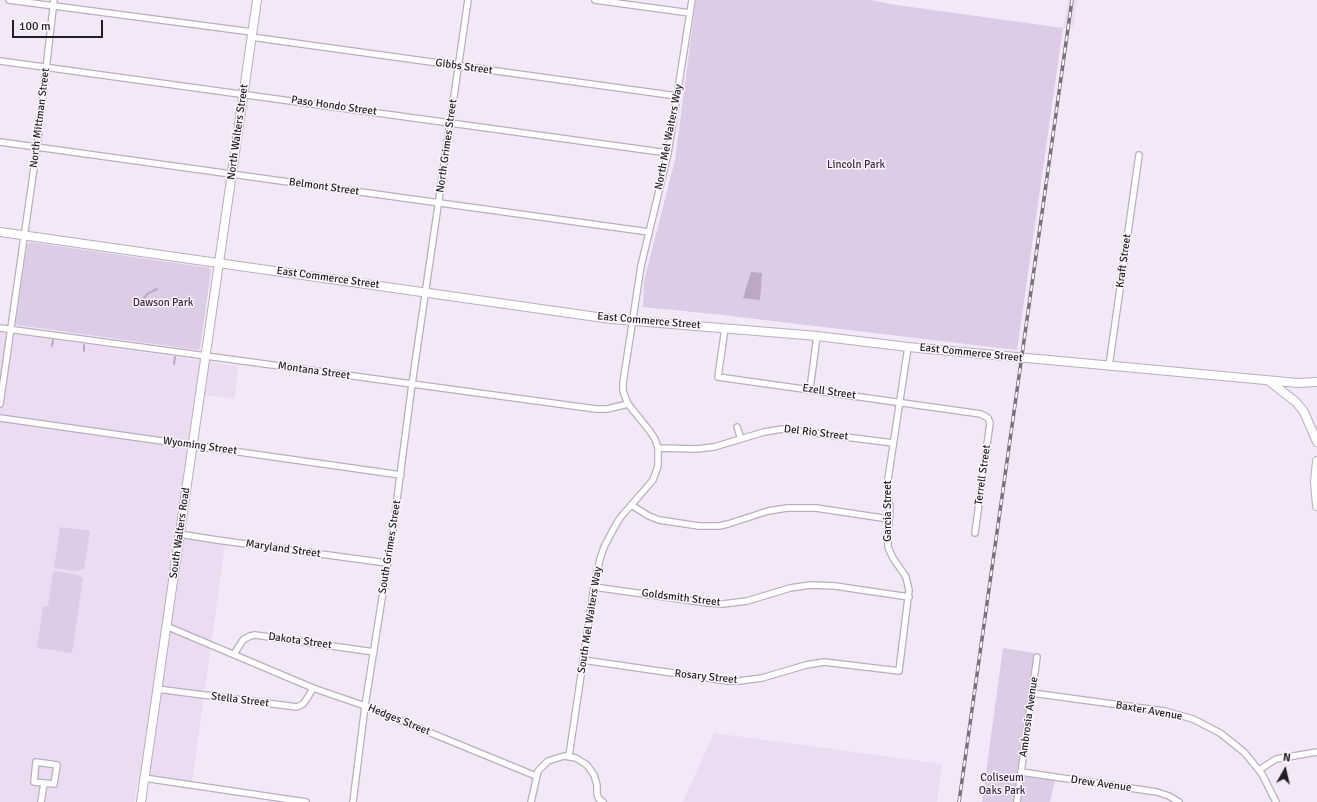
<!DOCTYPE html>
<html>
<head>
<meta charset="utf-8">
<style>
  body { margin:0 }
  #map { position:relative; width:1317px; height:802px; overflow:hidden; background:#f3e8f8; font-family:Signika,sans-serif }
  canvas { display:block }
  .north { position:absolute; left:1265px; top:750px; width:40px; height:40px; -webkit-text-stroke:3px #fcf8fe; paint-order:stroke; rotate:8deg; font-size:11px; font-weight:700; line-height:16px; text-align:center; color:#211e23 }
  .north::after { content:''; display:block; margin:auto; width:14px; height:18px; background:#211e23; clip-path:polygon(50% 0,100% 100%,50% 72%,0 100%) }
  .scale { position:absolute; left:12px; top:20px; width:91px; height:18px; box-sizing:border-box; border:2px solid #211e23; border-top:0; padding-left:5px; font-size:12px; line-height:14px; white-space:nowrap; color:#211e23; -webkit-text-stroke:3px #fcf8fe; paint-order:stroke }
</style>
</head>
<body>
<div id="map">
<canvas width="1317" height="802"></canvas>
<div class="north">N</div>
<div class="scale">100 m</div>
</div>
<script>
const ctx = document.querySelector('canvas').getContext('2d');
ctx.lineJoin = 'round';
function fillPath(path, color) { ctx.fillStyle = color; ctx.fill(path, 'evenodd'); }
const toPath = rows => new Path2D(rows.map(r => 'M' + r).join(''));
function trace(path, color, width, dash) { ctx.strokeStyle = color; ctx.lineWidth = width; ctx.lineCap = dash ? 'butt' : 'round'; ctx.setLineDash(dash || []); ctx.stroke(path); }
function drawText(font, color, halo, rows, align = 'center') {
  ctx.font = font + ' Signika,sans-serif'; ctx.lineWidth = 3; ctx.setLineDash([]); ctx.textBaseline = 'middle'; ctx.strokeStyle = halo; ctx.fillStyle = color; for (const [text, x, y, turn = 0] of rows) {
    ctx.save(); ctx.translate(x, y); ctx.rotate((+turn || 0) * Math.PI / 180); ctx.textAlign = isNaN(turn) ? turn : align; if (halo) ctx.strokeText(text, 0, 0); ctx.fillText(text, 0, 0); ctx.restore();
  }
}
fillPath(toPath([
  [1068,0,1077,0,1073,29,1063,28],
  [0,332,238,366,235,399,195,393,174,537,225,545,192,782,139,773,134,802,0,802],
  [714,733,942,764,937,802,683,802]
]), '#ebdcf2');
fillPath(toPath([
  [696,0,871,0,890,4,1063,28,1017,350,722,315,643,307,644,281,675,160],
  [30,242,210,268,211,271,200,349,197,350,17,325,16,322,27,245],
  [60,527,90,531,84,569,75,571,54,568],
  [53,571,75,574,83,578,72,653,37,648,43,606,48,606],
  [1003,648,1034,653,1017,775,1055,780,1050,802,982,802]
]), '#ddcce6');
fillPath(toPath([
  [751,272,762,273,760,300,743,298]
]), '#bba9c4');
trace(toPath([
  [142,301,147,294,157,289],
  [52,346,53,340],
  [84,351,84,345],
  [174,364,175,357]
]), '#bba9c4', 2);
const street = toPath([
  [9,0,252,32],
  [595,0,690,13],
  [251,37,677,96],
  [0,61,668,153],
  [0,142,649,232],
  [0,328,596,409,607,409,628,404],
  [725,328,718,377,981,414,988,418,990,423,975,533],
  [1109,366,1139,155],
  [810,389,817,336],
  [0,404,37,147,54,0],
  [0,418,401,475],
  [737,427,741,439],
  [658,448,696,449,714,447,764,432,782,429,893,443],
  [631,505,649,516,659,520,699,526,719,526,728,524,768,511,787,508,816,508,889,519],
  [179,534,217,540,387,563],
  [594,587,708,603,723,604,747,601,790,588,811,585,835,586,909,597],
  [166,626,313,688,365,706,536,776],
  [234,654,243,640,250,636,255,635,374,652],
  [583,660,728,681,739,681,762,678,806,665,824,662,899,671,909,590,906,577,893,558,888,547,888,536,890,509,888,494,888,479,908,347],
  [157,689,297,707,303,704,308,697,313,688],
  [1032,693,1164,711,1193,719,1220,733,1244,752,1262,774,1276,802],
  [569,756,594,587,600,559,604,547,614,528,620,518,653,480,658,466,658,448,655,439,649,430,628,404,623,391,623,383,641,266,668,153,692,0],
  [36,762,57,765,54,784,34,782,36,762],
  [1259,770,1276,759,1317,752],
  [1021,772,1157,792,1169,796,1179,802],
  [144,778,306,802],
  [41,802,44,783],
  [353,802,365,706,394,522,412,384,468,0],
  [531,802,538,771,548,761,564,756,576,758,587,765,594,775,597,785,597,794,599,799,603,802],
  [1017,802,1037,657]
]);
const secondary = toPath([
  [1317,461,1315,482,1317,506],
  [141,802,257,0]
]);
const primary = toPath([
  [0,232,611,319,817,336,908,347,1298,383,1317,382],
  [1269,381,1296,402,1304,412,1317,442]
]);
trace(street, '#b8aebd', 8);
trace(secondary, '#b8aebd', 10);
trace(primary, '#b8aebd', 10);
trace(street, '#fff', 5.5);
trace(secondary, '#fff', 8);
trace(primary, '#fff', 8);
const rail = toPath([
  [959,802,1072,0]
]);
trace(rail, '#77717a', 3.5);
trace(rail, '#fcf8fe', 2, [6]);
drawText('11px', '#211e23', '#fcf8fe', [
  ["Gibbs Street",464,67,8],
  ["Paso Hondo Street",334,106,8],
  ["North Mittman Street",40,118,-83],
  ["North Walters Street",238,132,-82],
  ["North Mel Waiters Way",669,137,-79],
  ["North Grimes Street",447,146,-82],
  ["Belmont Street",324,187,8],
  ["Kraft Street",1124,261,-82],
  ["East Commerce Street",328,278,8],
  ["East Commerce Street",649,321,5],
  ["East Commerce Street",971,353,6],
  ["Montana Street",314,371,8],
  ["Ezell Street",829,392,8],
  ["Del Rio Street",816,433,7],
  ["Wyoming Street",200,446,8],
  ["Terrell Street",983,475,-82],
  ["Garcia Street",888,511,-90],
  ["South Walters Road",180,533,-82],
  ["South Grimes Street",390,547,-81],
  ["Maryland Street",283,549,8],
  ["Goldsmith Street",681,598,7],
  ["South Mel Waiters Way",590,620,-81],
  ["Dakota Street",300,641,8],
  ["Rosary Street",706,677,6],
  ["Stella Street",240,700,7],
  ["Baxter Avenue",1149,711,10],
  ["Ambrosia Avenue",1029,717,-82],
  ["Hedges Street",399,720,22],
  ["Drew Avenue",1101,784,8]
]);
drawText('11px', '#391f44', '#fcf8fe', [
  ["Lincoln Park",856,165],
  ["Dawson Park",163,303],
  ["Coliseum",1002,778],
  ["Oaks Park",1002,791]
]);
</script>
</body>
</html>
